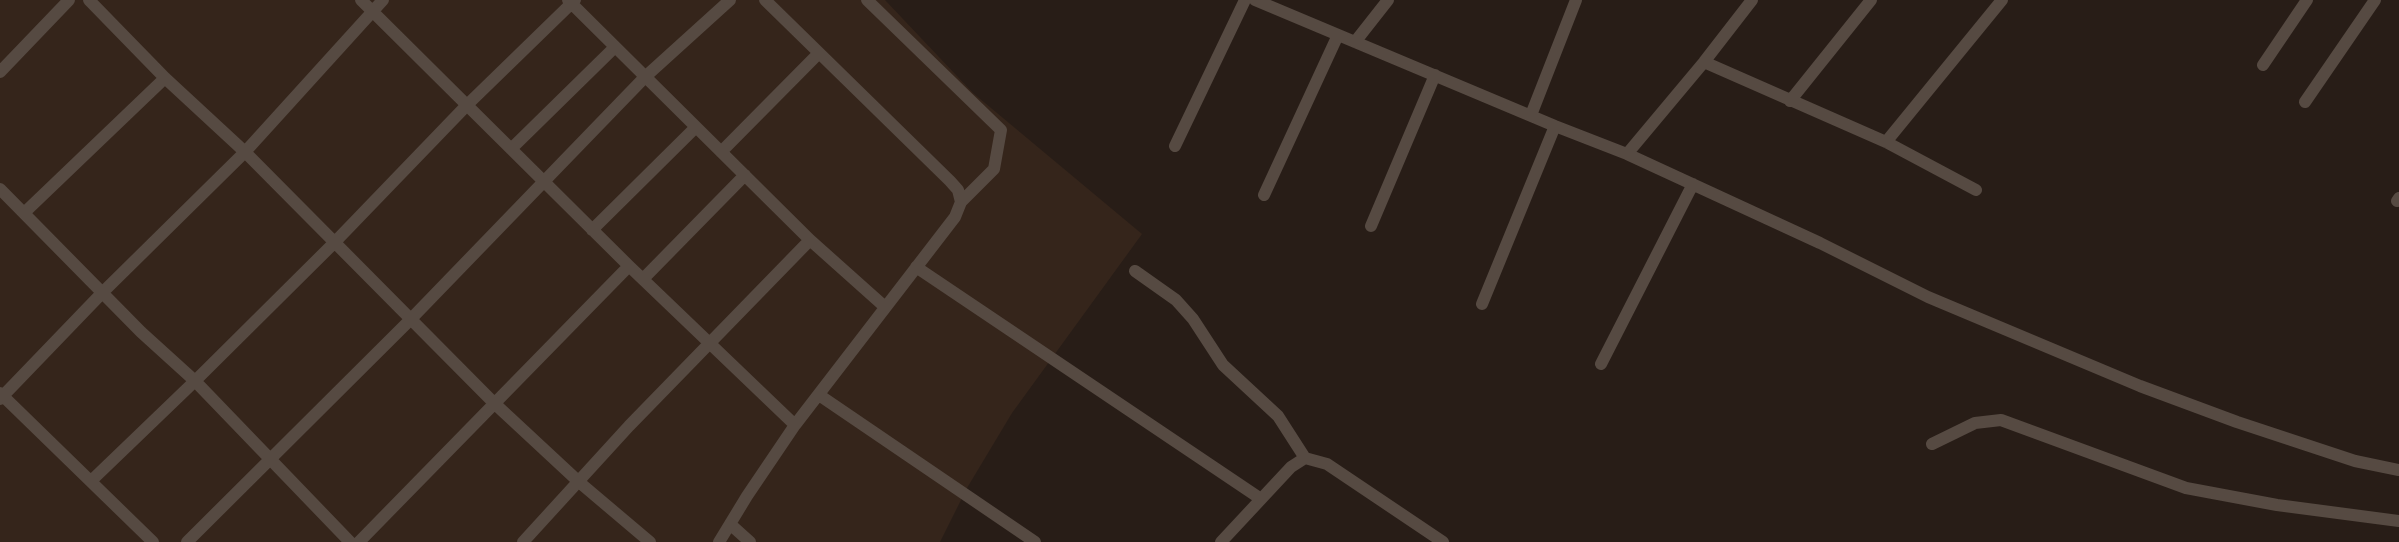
<!DOCTYPE html>
<html>
<head>
<meta charset="utf-8">
<style>
  body { margin:0 }
  canvas { display:block; background:#281d17 }
</style>
</head>
<body>
<canvas width="2399" height="542"></canvas>
<script>
const ctx = document.querySelector('canvas').getContext('2d');
ctx.lineJoin = 'round';
function fillPath(path, color) { ctx.fillStyle = color; ctx.fill(path, 'evenodd'); }
const toPath = rows => new Path2D(rows.map(r => 'M' + r).join(''));
function trace(path, color, width, dash) { ctx.strokeStyle = color; ctx.lineWidth = width; ctx.lineCap = dash ? 'butt' : 'round'; ctx.setLineDash(dash || []); ctx.stroke(path); }
fillPath(toPath([
  [0,0,885,0,973,93,1142,234,1012,413,967,488,940,542,0,542]
]), '#35251b');
trace(toPath([
  [89,0,165,78,245,152,494,403,579,482,650,542],
  [361,0,629,266,795,425],
  [568,0,810,240,885,307],
  [867,0,1001,130,994,169,961,202],
  [1255,0,1555,126,1627,154,1820,243,1928,297,2140,386,2237,422,2355,461,2399,470],
  [1355,42,1388,0],
  [1704,62,1886,142,1976,190],
  [2263,65,2307,0],
  [0,72,69,0],
  [1790,101,1871,0],
  [2305,102,2375,0],
  [1531,115,1576,0],
  [1886,142,2002,0],
  [1175,146,1245,0],
  [511,149,615,47],
  [721,152,819,53],
  [1627,154,1704,62,1752,0],
  [0,189,141,332,195,381,350,542],
  [1264,195,1338,35],
  [2397,201,2399,198],
  [24,213,165,78],
  [1371,226,1435,75],
  [592,230,696,127],
  [916,267,1261,499],
  [1135,271,1176,300,1193,319,1223,365,1278,416,1305,458],
  [643,279,745,175],
  [1482,304,1555,126],
  [1601,364,1693,184],
  [0,393,153,542],
  [819,395,1035,542],
  [0,399,103,292,245,152,383,0],
  [1932,444,1975,423,2001,420,2186,488,2277,505,2399,521],
  [91,481,195,381,334,243,467,105,575,0],
  [730,524,750,542],
  [187,542,410,320,645,77,730,0],
  [359,542,629,266],
  [523,542,629,426,810,240],
  [719,542,747,496,795,425,955,217,961,202,958,190,950,181,765,0],
  [1221,542,1291,467,1305,458,1327,464,1443,542]
]), '#564a42', 12);
</script>
</body>
</html>
